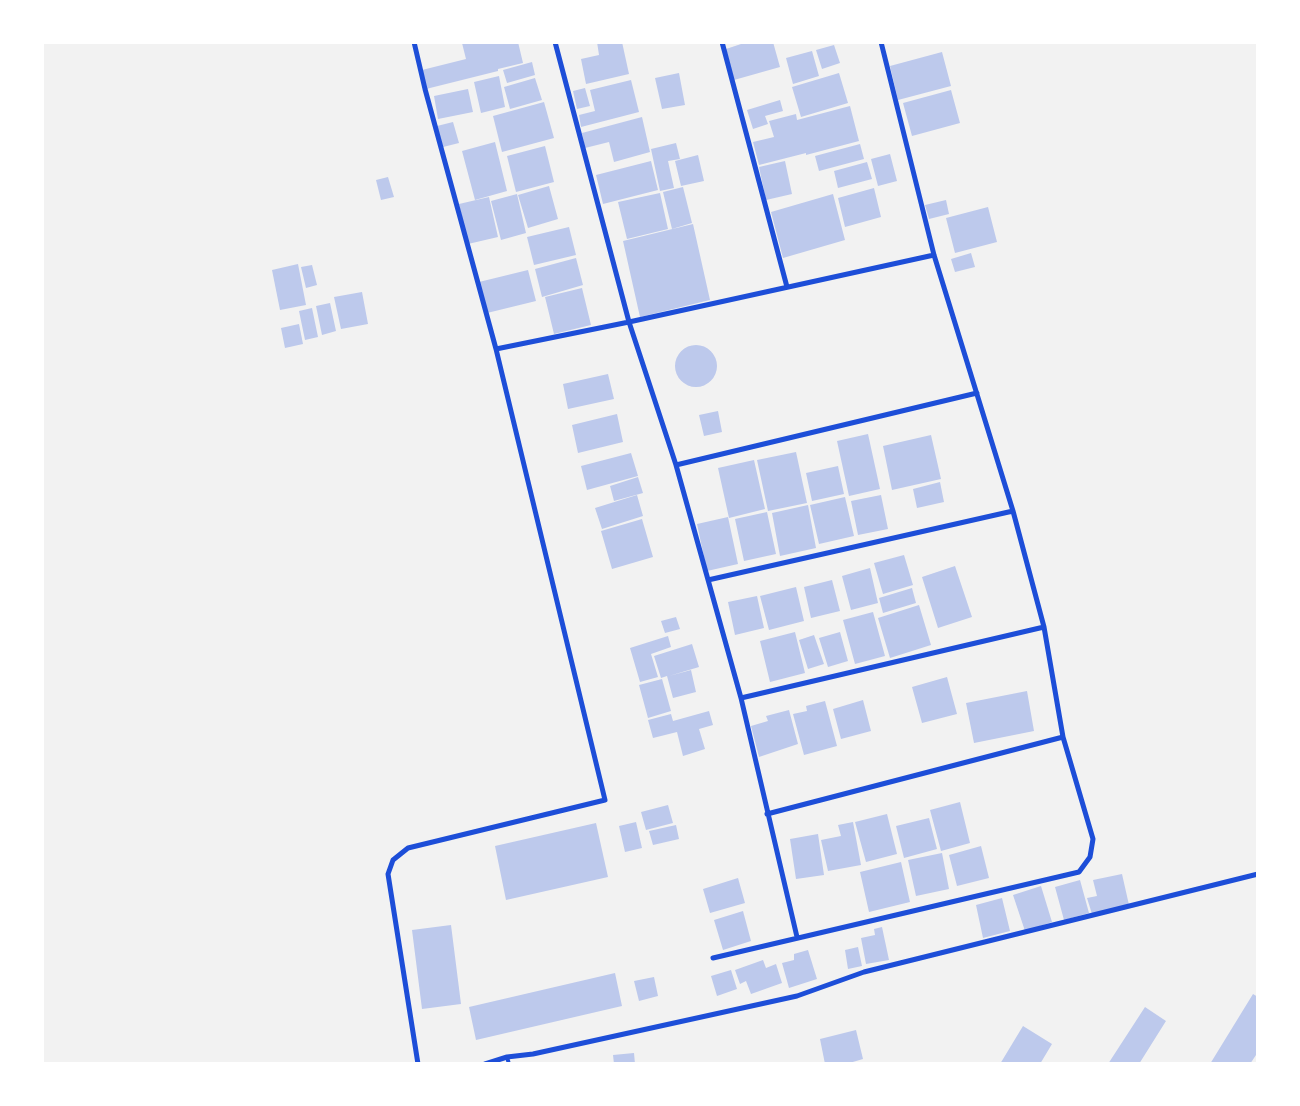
<!DOCTYPE html>
<html>
<head>
<meta charset="utf-8">
<style>
  body { margin:0 }
  #map { position:relative; width:1300px; height:1106px; overflow:hidden; background:#f2f2f2; font-family:Barlow,sans-serif }
  canvas { display:block }
  .frame { position:absolute; inset:0; border:44px solid #fff; pointer-events:none }
</style>
</head>
<body>
<div id="map">
<canvas width="1300" height="1106"></canvas>
<div class="frame"></div>
</div>
<script>
const ctx = document.querySelector('canvas').getContext('2d');
ctx.lineJoin = 'round';
function fillPath(path, color) { ctx.fillStyle = color; ctx.fill(path, 'evenodd'); }
const toPath = rows => new Path2D(rows.map(r => 'M' + r).join(''));
function trace(path, color, width, dash) { ctx.strokeStyle = color; ctx.lineWidth = width; ctx.lineCap = dash ? 'butt' : 'round'; ctx.setLineDash(dash || []); ctx.stroke(path); }
fillPath(toPath([
  [465,42,518,42,523,63,498,69,498,71,426,89,422,70,466,59,462,43],
  [597,42,622,42,629,74,586,84,581,59,599,55],
  [747,42,773,42,780,67,734,80,726,49],
  [834,45,840,63,822,69,816,50],
  [812,51,819,76,793,84,786,58],
  [942,52,951,86,898,100,890,66],
  [532,62,535,75,507,83,503,70],
  [679,73,685,105,662,109,655,78],
  [839,73,848,103,801,117,792,87],
  [499,76,505,107,481,113,474,82],
  [535,78,542,100,510,109,504,87],
  [631,80,639,112,581,127,579,115,595,111,590,90],
  [585,88,590,106,577,109,573,91],
  [468,89,473,112,438,119,434,96],
  [951,90,960,123,912,136,903,103],
  [780,100,783,111,765,116,768,124,753,129,747,110],
  [544,102,554,138,502,152,493,116],
  [850,106,859,141,806,155,806,153,759,165,753,142,774,137,769,121,796,114,797,120],
  [642,117,650,152,614,162,609,142,585,148,582,133],
  [453,122,459,143,443,147,437,126],
  [495,142,507,191,475,200,462,151],
  [676,143,680,159,668,161,674,188,660,191,651,149],
  [860,144,864,159,819,171,815,156],
  [545,146,554,182,516,192,507,156],
  [890,154,897,181,878,186,871,159],
  [698,155,704,181,681,186,675,161],
  [651,161,658,190,603,204,596,175],
  [785,161,792,194,766,200,759,167],
  [867,162,872,179,838,188,834,171],
  [388,177,394,197,381,200,376,180],
  [549,186,558,219,528,228,518,195],
  [683,187,692,223,672,229,663,192],
  [874,188,881,217,845,227,838,198],
  [660,193,668,229,627,239,618,202],
  [517,194,526,233,501,240,491,201],
  [833,194,845,240,783,258,771,212],
  [489,197,498,237,468,244,459,204],
  [946,200,949,214,929,219,925,205],
  [988,207,997,242,955,253,946,218],
  [693,224,710,300,640,317,623,241],
  [569,227,576,255,534,265,527,237],
  [971,253,975,267,955,272,951,259],
  [576,258,583,285,542,297,535,269],
  [298,264,306,305,280,310,272,270],
  [312,265,317,285,306,288,301,267],
  [528,270,536,301,487,313,479,282],
  [582,288,591,325,554,334,545,297],
  [362,292,368,324,341,329,334,297],
  [330,303,336,331,322,335,316,306],
  [312,308,318,337,305,340,299,311],
  [299,324,303,344,285,348,281,328],
  '675 366a21 21 0 1 1 42 0a21 21 0 1 1-42 0Z',
  [608,374,614,399,568,409,563,384],
  [718,411,722,432,704,436,699,415],
  [617,414,623,442,578,453,572,425],
  [868,434,880,489,849,496,837,441],
  [931,435,941,479,892,490,883,446],
  [796,452,807,503,768,511,757,460],
  [631,453,638,476,587,490,581,466],
  [754,460,765,509,729,518,718,468],
  [838,466,844,494,812,501,806,473],
  [638,477,643,493,614,501,610,486],
  [940,482,944,502,917,508,913,489],
  [637,495,643,516,602,529,595,508],
  [881,495,888,529,858,535,851,501],
  [845,497,854,536,819,544,810,505],
  [808,505,816,548,780,556,772,513],
  [767,512,776,554,744,561,735,519],
  [728,517,738,564,707,571,697,524],
  [642,519,653,557,612,569,601,531],
  [904,555,913,585,883,594,874,563],
  [955,566,972,617,938,628,922,577],
  [870,568,878,603,851,610,842,576],
  [832,580,840,611,811,618,804,587],
  [796,587,804,621,769,630,760,596],
  [912,588,916,603,883,613,879,598],
  [757,596,764,628,735,635,728,602],
  [919,605,931,645,890,658,878,618],
  [873,612,885,656,855,664,843,620],
  [676,617,680,629,665,633,661,621],
  [795,632,805,673,770,682,760,641],
  [840,632,848,661,828,667,819,638],
  [814,635,824,664,808,669,799,640],
  [668,636,671,647,651,654,658,677,640,682,630,648],
  [692,644,699,667,669,676,691,670,696,692,673,698,667,676,661,678,654,656],
  [947,677,957,714,922,723,912,687],
  [662,679,671,711,648,718,639,685],
  [1027,691,1034,731,974,743,966,703],
  [863,700,871,731,841,739,833,709],
  [825,701,837,746,804,755,793,714,807,711,806,706],
  [789,710,798,744,759,757,751,726,768,721,766,716],
  [709,711,713,725,699,729,705,749,683,756,677,732,653,738,648,720,671,714,673,721],
  [960,802,970,843,941,851,930,810],
  [668,805,673,823,646,830,641,812],
  [887,814,897,854,866,862,855,822],
  [929,818,937,849,904,858,896,826],
  [636,822,642,848,625,852,619,826],
  [853,822,861,865,828,871,821,840,841,836,838,825],
  [596,823,608,877,506,900,495,846],
  [676,825,679,839,653,845,649,831],
  [818,834,824,875,796,879,790,839],
  [981,846,989,878,957,886,949,855],
  [942,853,949,889,916,896,908,860],
  [901,862,910,902,869,912,860,872],
  [1122,874,1129,905,1092,914,1087,898,1097,896,1093,880],
  [738,878,745,903,710,913,703,889],
  [1080,880,1089,913,1064,920,1055,887],
  [1041,886,1052,922,1025,931,1013,895],
  [1002,898,1010,931,983,938,976,905],
  [743,911,751,941,723,950,714,920],
  [451,925,461,1004,422,1009,412,930],
  [882,927,889,960,866,964,861,938,875,935,874,929],
  [858,947,862,966,848,969,845,950],
  [808,950,817,979,789,988,782,963,794,960,794,954],
  [763,960,766,968,776,964,782,983,751,994,746,981,740,984,735,970],
  [731,970,737,989,717,996,711,976],
  [615,973,622,1006,476,1040,469,1007],
  [654,977,658,996,639,1001,634,981],
  [1253,994,1258,997,1258,1052,1250,1064,1210,1064],
  [1145,1007,1166,1021,1139,1064,1108,1064],
  [1023,1026,1052,1044,1040,1064,1000,1064],
  [856,1030,863,1059,846,1064,825,1064,820,1039],
  [634,1053,635,1064,614,1064,613,1055]
]), '#bdc9ec');
trace(toPath([
  [507,1057,509,1064]
]), '#1d4ed8', 4);
trace(toPath([
  [414,42,425,89,496,349,605,800,408,848,393,860,388,874,418,1064],
  [555,42,629,322,676,465,741,698,797,937],
  [722,42,787,287],
  [496,349,629,322,934,255],
  [676,465,977,393],
  [708,580,1013,511],
  [741,698,1044,627],
  [767,814,1063,737],
  [713,958,1079,872,1090,857,1093,839,1063,737,1044,627,1013,511,934,255,881,42],
  [485,1064,507,1057,533,1054,797,996,864,972,1258,874]
]), '#1d4ed8', 5);
</script>
</body>
</html>
